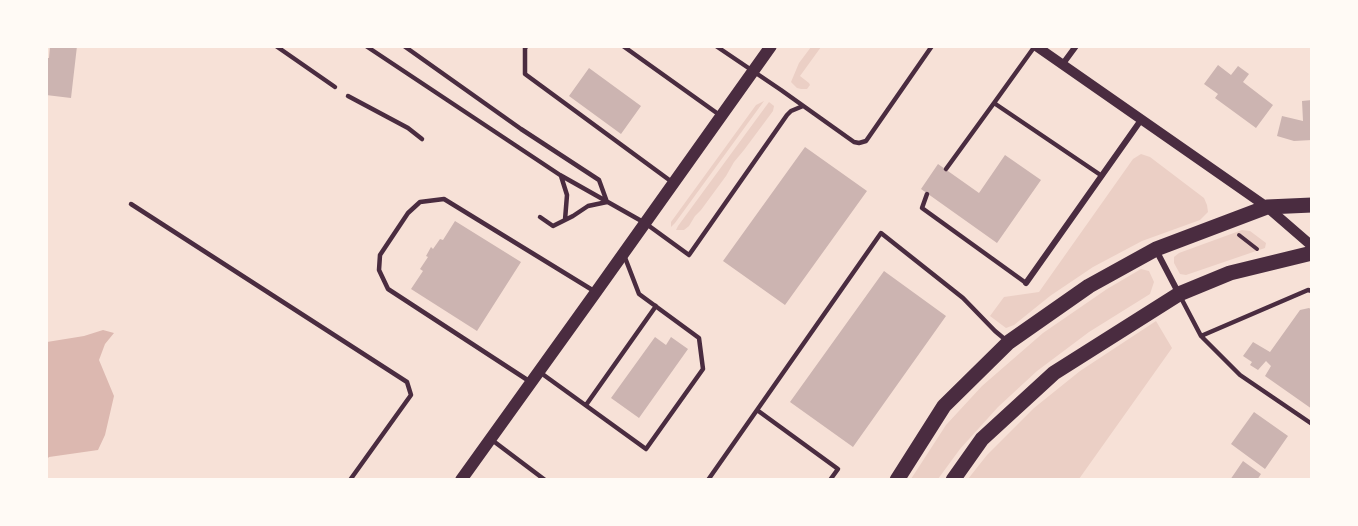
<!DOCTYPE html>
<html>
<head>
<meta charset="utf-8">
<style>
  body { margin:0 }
  #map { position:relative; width:1358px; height:526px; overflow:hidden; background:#f7e1d7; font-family:"Public Sans",sans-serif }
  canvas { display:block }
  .frame { position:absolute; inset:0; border:48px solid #fffaf5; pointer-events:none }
</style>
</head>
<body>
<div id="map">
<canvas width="1358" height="526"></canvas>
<div class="frame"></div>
</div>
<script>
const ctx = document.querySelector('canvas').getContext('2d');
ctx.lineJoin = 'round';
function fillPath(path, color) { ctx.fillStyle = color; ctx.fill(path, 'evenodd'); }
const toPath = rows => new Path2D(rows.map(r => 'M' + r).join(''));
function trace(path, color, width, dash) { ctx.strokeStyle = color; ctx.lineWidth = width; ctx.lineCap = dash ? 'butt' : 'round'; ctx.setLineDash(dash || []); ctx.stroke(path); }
fillPath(toPath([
  [811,47,821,47,800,76,809,83,810,85,807,89,801,89,797,88,791,82,799,63],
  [764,101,675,223,671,227,671,222,756,105],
  [769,102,774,106,773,111,744,150,734,162,726,176,701,210,695,216,689,226,684,230,676,230,678,226],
  [1141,154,1150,157,1204,198,1207,205,1208,212,1200,220,1142,241,1093,267,1050,296,1014,325,1006,328,990,316,1004,297,1039,292,1133,159],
  [1242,230,1250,231,1266,243,1265,248,1186,275,1180,274,1174,263,1174,257,1179,253],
  [1141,269,1149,271,1154,282,1150,294,1089,332,1037,371,998,407,960,449,938,479,911,479,946,425,982,386,1043,333,1107,289],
  [1156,321,1172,348,1079,479,968,479,987,455,1034,408,1080,371]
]), '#ebcfc5');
fillPath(toPath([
  [103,330,114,333,105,344,99,360,114,396,105,435,98,450,49,457,47,459,47,342,84,336]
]), '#dcb8b0');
fillPath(toPath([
  [50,46,77,46,71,98,46,95,46,58,49,58],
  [1218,65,1231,75,1238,66,1249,74,1243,82,1273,105,1256,128,1215,98,1218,94,1204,84],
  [589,68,641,106,621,134,569,96],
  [1312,100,1312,140,1294,141,1277,136,1282,116,1303,121,1302,101],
  [805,147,867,191,785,305,723,261],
  [1005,155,1041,180,997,243,921,189,938,164,979,193],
  [455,221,521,262,477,331,411,289,423,271,420,269,428,257,426,256,431,247,433,249,440,239,443,240],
  [884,271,946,316,853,447,790,402],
  [1309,308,1312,310,1312,409,1265,376,1271,366,1266,361,1258,370,1250,365,1252,362,1243,356,1253,342,1270,352,1300,310],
  [655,337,666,345,671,337,688,349,639,418,611,398],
  [1254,412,1288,436,1265,469,1231,444],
  [1243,461,1261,474,1257,480,1230,480]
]), '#ccb4b1');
trace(toPath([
  [1239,235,1257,249]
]), '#4a2c40', 4);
trace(toPath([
  [276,46,335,87],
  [366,46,560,175,645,223,689,255,787,115,791,111,803,106],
  [404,46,521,129,599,180,607,202],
  [527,46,525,48,525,74,672,182],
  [623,46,721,116],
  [716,46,781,90,854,142,859,143,866,141,932,46],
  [1035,46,994,103,1102,176],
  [348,96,408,128,422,139],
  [946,169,994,103],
  [561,176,567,195,565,220],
  [927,194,922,208,1026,283],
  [131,204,407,382,411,395,350,480],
  [540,217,553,226,573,216,588,206,607,202],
  [1180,296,1201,336,1308,290,1312,291],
  [1201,336,1240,375,1312,424],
  [541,373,646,449,703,369,699,338,639,294,624,255],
  [529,381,388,289,379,270,380,255,408,213,420,202,444,199,594,291],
  [586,405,656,306],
  [757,410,838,469,830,480],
  [492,440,545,480],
  [708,480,881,233,963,298,995,331,1007,341]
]), '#4a2c40', 4.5);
trace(toPath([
  [1062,65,1076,46],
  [1156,250,1179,294],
  [1026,283,1141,120]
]), '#4a2c40', 6);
trace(toPath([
  [1036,46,1267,207,1312,246]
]), '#4a2c40', 10);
trace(toPath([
  [461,480,596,292,771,46]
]), '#4a2c40', 12);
trace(toPath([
  [897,480,944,406,1009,342,1089,286,1156,249,1267,207,1312,205],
  [953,480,982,439,1054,373,1179,294,1230,273,1312,253]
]), '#4a2c40', 15);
</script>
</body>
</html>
